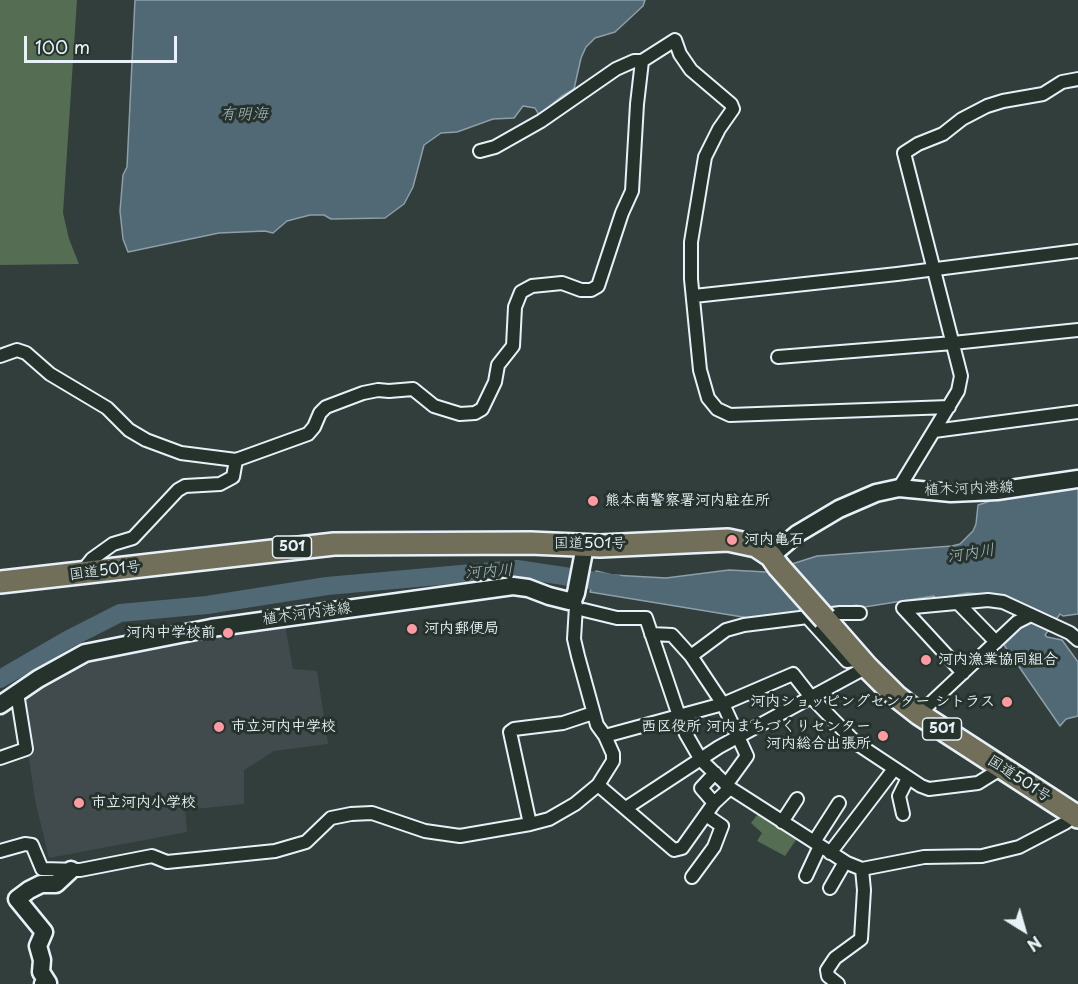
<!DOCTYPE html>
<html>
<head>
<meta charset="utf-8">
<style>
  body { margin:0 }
  #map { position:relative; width:1078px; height:984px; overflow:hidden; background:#323e3c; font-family:"Playpen Sans",sans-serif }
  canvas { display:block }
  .north { position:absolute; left:994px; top:900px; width:60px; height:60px; -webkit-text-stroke:4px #26332d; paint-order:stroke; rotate:143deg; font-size:16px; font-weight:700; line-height:24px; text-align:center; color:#e8f1f8 }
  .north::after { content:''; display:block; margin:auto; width:21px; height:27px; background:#e8f1f8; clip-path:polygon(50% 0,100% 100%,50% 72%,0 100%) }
  .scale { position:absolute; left:24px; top:36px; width:153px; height:27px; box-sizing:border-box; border:3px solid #e8f1f8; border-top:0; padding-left:8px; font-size:18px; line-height:21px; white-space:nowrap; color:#e8f1f8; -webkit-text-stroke:4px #26332d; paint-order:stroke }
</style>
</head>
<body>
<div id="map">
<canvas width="1078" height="984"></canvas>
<div class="north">N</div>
<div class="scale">100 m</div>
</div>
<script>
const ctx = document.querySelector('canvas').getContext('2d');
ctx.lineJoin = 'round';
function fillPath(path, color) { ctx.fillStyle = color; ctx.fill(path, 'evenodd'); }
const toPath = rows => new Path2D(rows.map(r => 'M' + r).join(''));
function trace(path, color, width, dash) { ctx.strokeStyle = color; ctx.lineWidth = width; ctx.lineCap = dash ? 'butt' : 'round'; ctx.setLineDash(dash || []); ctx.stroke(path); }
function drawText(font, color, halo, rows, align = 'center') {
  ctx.font = font + ' "Playpen Sans","Klee One",sans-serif'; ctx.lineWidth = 6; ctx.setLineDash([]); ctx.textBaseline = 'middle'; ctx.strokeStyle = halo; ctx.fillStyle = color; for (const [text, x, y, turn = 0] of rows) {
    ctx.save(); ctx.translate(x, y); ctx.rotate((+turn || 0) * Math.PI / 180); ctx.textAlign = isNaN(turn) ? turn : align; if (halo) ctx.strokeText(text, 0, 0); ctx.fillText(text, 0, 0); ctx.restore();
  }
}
fillPath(toPath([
  [285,625,293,669,317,671,328,744,274,751,244,770,244,804,185,810,187,832,49,858,35,800,20,695,75,663,171,642]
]), '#414b4d');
fillPath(toPath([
  [0,0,77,0,63,213,69,239,79,264,0,265],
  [758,814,798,837,785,856,757,841,762,833,751,823]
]), '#556d53');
const water = toPath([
  [135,0,645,0,643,6,615,32,595,38,586,47,581,58,574,89,562,96,539,115,535,108,523,106,514,118,493,119,457,132,441,133,424,145,413,187,404,204,385,218,331,219,324,215,310,215,287,221,273,233,265,231,219,233,128,252,123,239,120,211,123,175,127,167,135,0],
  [1078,484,1078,614,1063,616,1060,614,1045,635,1047,637,1062,640,1078,662,1078,716,1066,719,1060,726,1004,645,1037,612,999,595,967,593,936,599,934,596,858,608,857,605,761,620,590,592,596,571,612,575,666,578,729,570,767,572,817,556,952,546,960,544,973,531,976,524,978,505,1022,491,1078,484]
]);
fillPath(water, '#506974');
trace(water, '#8d9fa9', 1.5);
trace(toPath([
  [0,679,67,640,120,613,207,605,327,586,517,569,617,584]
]), '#506974', 18);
const street = toPath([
  [480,151,495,147,541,121,616,69,634,61,642,61],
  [694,296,897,274,1078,251],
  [0,356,17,350,26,353,50,374,107,408,129,430,146,440,181,453,236,460,308,434,314,427,320,413,326,407,363,393,378,390,389,391,413,389,434,406,460,414,475,413,482,409,495,382,498,365,513,346,515,307,521,292,532,286,562,283,581,290,591,290,598,286,622,213,632,191,637,104,642,61,675,40,680,54,691,70,731,104,733,109,719,129,705,157,691,242,691,279,700,370,708,398,717,409,730,415,949,407],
  [778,357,953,343,1078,330],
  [934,431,1078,412],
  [899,488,958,391,961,376,904,153,918,144,943,134,962,119,987,106,1003,101,1043,94,1062,82,1078,79],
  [81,573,92,559,113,544,133,538,178,490,185,486,220,484,233,477,236,460],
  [958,603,996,642],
  [903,608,988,600,1003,602,1070,633,1078,640],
  [903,608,963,673],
  [584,610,617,618,646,618,679,716,686,734,701,760,730,788,741,795,847,863,862,869,924,857,982,856,1019,847,1065,823,1078,813],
  [808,618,847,661,859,659],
  [651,634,672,635,691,656],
  [919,714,1017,622,1031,615],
  [605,736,723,704,793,674,811,697,856,743,921,786,929,789,978,783,1002,768],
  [0,758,26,749,17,693],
  [598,785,674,850,682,848,714,803,730,788],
  [726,785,747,756,723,704,691,656,726,630,744,625,840,613,860,613],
  [714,803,701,788,715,773],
  [626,808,719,747,867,667],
  [903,814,899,796,908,778],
  [782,822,797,799],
  [530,824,510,732,514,729,563,723,593,713],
  [814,842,839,803],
  [0,851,25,844,32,845,42,869,80,870,152,856,167,862,275,851,306,842,331,818,351,814,372,813,425,831,460,836,530,824,549,819,575,804,598,785,613,761,613,754,605,736,597,725,578,656,574,639,576,606,574,598],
  [830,853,894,769],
  [806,876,820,846],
  [692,877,714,847,722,826,706,815],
  [830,888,845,862],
  [838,984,828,976,827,970,835,958,861,939,864,890,862,869]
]);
const secondary = toPath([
  [771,556,797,534,839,509,876,493,899,488,951,493,997,491,1078,479],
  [0,705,38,679,85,653,211,628,513,586,528,588,549,596,569,601,574,598,576,593,585,546],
  [43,984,48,983,41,972,42,960,38,946,44,932,17,899,29,890,41,884,56,884,71,870]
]);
const highway = toPath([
  [0,582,334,544,530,543,600,546,728,540,756,546,771,556,778,566],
  [825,619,867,667,896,696,919,714,1078,817]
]);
trace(street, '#e8f1f8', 16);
trace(secondary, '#e8f1f8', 21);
trace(highway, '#e8f1f8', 26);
trace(street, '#26332d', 12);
trace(secondary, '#26332d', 16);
trace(highway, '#716e59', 21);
const highwayBridge = toPath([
  [778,566,825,619]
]);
trace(highwayBridge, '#e8f1f8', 26, []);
trace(highwayBridge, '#716e59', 21);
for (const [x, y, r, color] of [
  [593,501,6,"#ff9aa2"],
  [732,540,6,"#ff9aa2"],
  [412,629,6,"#ff9aa2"],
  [228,633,6,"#ff9aa2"],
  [926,660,6,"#ff9aa2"],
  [1007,702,6,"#ff9aa2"],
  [219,727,6,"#ff9aa2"],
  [883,736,6,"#ff9aa2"],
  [79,803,6,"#ff9aa2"]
]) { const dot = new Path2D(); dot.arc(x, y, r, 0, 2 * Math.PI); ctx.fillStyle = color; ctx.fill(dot); trace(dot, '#26332d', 2); }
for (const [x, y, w] of [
  [292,547,39],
  [942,729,39]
]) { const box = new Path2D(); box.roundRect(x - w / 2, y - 11, w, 22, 4.5); ctx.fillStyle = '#26332d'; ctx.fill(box); trace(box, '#e8f1f8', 1.5); }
drawText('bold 14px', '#e8f1f8', null, [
  ["501",292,547],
  ["501",942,729]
]);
drawText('15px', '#e8f1f8', '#26332d', [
  ["植木河内港線",969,489,-2],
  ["国道501号",590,544],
  ["国道501号",105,571,-7],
  ["植木河内港線",307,614,-8],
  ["国道501号",1019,779,33]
]);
drawText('bold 15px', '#e8f1f8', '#26332d', [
  ["熊本南警察署河内駐在所",605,501],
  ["河内亀石",744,540],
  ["河内郵便局",424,629],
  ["河内中学校前",216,633,"right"],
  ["河内漁業協同組合",938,660],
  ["河内ショッピングセンター シトラス",995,702,"right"],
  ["市立河内中学校",231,727],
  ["西区役所 河内まちづくりセンター",871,727,"right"],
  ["河内総合出張所",871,744,"right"],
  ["市立河内小学校",91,803]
], 'left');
drawText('italic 16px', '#abbbc3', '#26332d', [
  ["有明海",244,115],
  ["河内川",971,554,-9],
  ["河内川",489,572,-4]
]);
</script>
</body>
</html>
